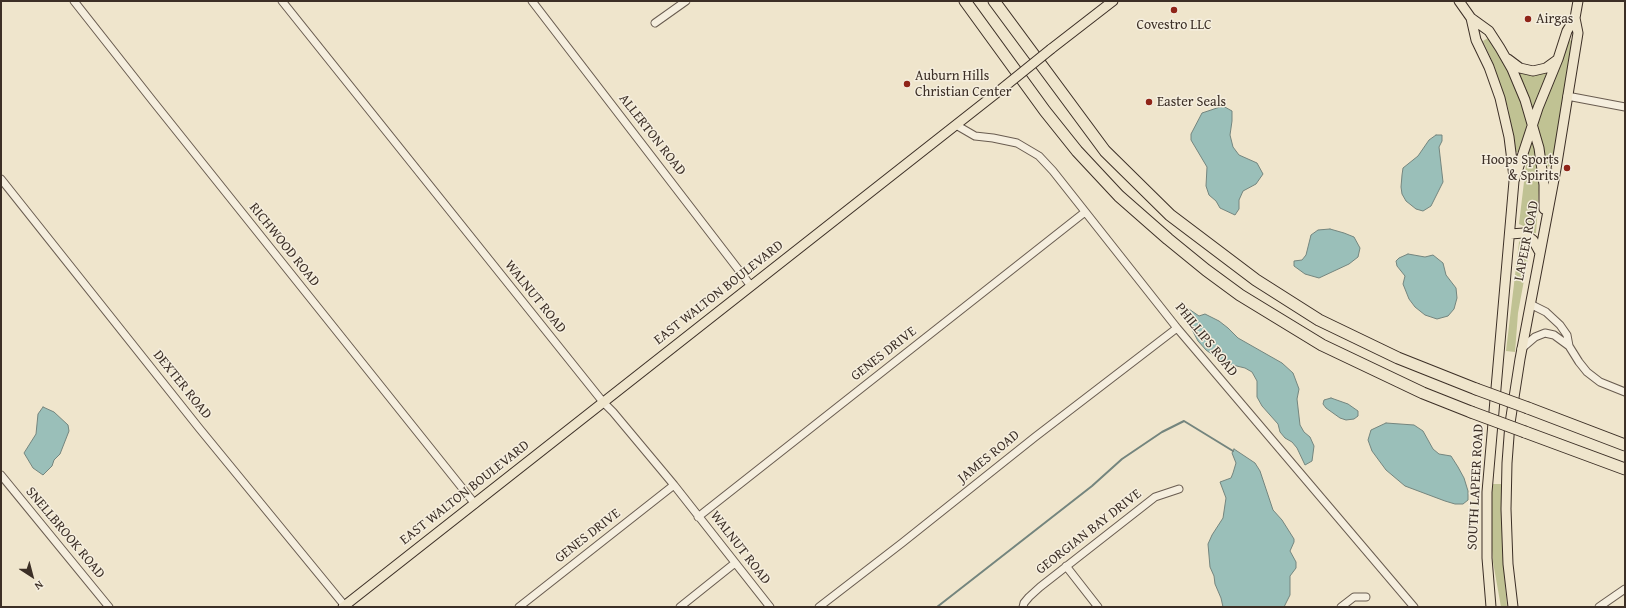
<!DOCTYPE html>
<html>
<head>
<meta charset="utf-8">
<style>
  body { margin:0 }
  #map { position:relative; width:1626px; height:608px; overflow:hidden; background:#efe5cc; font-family:"Gentium Book Plus",serif }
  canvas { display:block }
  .frame { position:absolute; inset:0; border:2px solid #3c2f26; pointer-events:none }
  .north { position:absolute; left:12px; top:556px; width:40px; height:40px; -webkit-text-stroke:3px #f5eede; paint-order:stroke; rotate:144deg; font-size:11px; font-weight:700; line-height:16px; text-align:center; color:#3c2f26 }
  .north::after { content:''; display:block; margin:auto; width:14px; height:18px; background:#3c2f26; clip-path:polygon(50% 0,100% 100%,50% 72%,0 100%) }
</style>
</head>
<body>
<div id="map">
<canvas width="1626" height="608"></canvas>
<div class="frame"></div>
<div class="north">N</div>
</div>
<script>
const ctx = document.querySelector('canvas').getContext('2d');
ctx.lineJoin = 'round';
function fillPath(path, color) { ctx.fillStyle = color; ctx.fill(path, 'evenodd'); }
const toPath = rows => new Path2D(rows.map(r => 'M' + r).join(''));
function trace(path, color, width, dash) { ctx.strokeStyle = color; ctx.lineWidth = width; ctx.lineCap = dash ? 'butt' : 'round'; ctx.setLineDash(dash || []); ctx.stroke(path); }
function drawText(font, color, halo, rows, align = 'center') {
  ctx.font = font + ' "Gentium Book Plus",serif'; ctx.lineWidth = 3; ctx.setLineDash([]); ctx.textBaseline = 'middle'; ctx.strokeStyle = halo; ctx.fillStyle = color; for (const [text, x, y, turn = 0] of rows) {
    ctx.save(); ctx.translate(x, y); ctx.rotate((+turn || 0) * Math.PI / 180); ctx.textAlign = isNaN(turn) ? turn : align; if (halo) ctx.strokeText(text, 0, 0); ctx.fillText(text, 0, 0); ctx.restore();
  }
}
fillPath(toPath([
  [1488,38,1508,71,1528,121,1519,152,1515,152,1508,108,1493,63,1483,41],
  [1570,40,1573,42,1553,163,1548,167,1545,163,1537,121,1568,41],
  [1517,70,1549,72,1533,108,1532,108],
  [1532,141,1534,144,1538,175,1539,190,1536,233,1534,233,1528,228,1519,224,1526,165,1531,142],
  [1521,240,1524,241,1526,245,1527,253,1529,253,1518,313,1515,352,1506,351,1519,242],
  [1492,484,1501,484,1503,560,1507,607,1501,607,1493,562,1491,538]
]), '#c0c293');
const water = toPath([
  [1223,106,1232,111,1232,121,1230,135,1233,147,1239,155,1257,163,1263,174,1256,184,1243,191,1239,200,1239,209,1235,215,1220,208,1216,201,1209,195,1206,186,1207,167,1191,140,1191,134,1202,113,1223,106],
  [1436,135,1442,135,1442,141,1439,147,1443,182,1431,206,1423,211,1416,209,1406,201,1402,194,1401,187,1402,175,1403,168,1418,156,1429,140,1436,135],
  [1330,229,1344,233,1354,237,1360,248,1358,257,1349,264,1319,278,1305,274,1294,266,1294,261,1302,260,1306,255,1311,235,1318,230,1330,229],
  [1408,254,1425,257,1433,255,1443,263,1446,275,1456,288,1457,298,1454,309,1448,316,1437,319,1425,315,1415,307,1409,299,1403,284,1405,276,1397,266,1396,261,1399,258,1408,254],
  [1180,307,1186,307,1199,316,1205,314,1219,321,1228,328,1238,338,1282,363,1293,373,1299,389,1297,399,1300,425,1304,432,1310,437,1314,446,1312,461,1305,465,1297,448,1292,442,1285,438,1280,432,1278,424,1262,406,1257,397,1257,381,1252,372,1245,368,1224,363,1206,350,1198,341,1180,307],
  [1331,398,1348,404,1358,411,1358,416,1354,419,1346,420,1340,418,1326,408,1323,404,1324,400,1331,398],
  [43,407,54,412,68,425,69,431,60,454,54,460,52,466,43,475,33,468,24,453,36,434,38,414,43,407],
  [1386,423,1414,425,1423,431,1433,449,1439,454,1451,456,1458,467,1464,478,1468,491,1468,500,1463,504,1455,504,1445,501,1405,486,1386,470,1372,451,1368,440,1371,430,1386,423],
  [1234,449,1255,463,1260,471,1273,510,1282,520,1294,539,1294,542,1290,551,1296,562,1296,568,1290,576,1290,595,1284,607,1223,607,1221,598,1215,584,1214,576,1210,567,1208,544,1212,535,1223,518,1226,498,1220,482,1231,478,1233,473,1236,463,1232,453,1234,449]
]);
fillPath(water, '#9abfb9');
trace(water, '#74857e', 1);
trace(toPath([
  [937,607,1092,486,1122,459,1162,432,1184,421,1233,451]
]), '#74857e', 2);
const minor = toPath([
  [74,1,152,100,475,504],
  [282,1,603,402,613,412,674,485,770,607],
  [532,1,751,286],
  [655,23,686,1],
  [1567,96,1625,107],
  [956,125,975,136,993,138,1017,143,1039,156,1053,171,1177,328,1414,607],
  [1,179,199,428,345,606],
  [1530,304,1546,312,1560,325,1567,335,1569,346,1579,362,1587,372,1600,382,1625,392],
  [1521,349,1535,337,1545,333,1554,335,1569,346],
  [1,475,109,607],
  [698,517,1085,212],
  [1066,566,1098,607],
  [519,607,674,485],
  [680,607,735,563],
  [819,607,902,543,1035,437,1177,328],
  [1023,607,1024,603,1029,597,1040,587,1155,497,1179,489],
  [1341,607,1354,597,1366,597],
  [1599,607,1625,589]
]);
const major = toPath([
  [1459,1,1471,18,1489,31,1500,48,1512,69,1525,100,1539,148,1544,185,1544,209],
  [1471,18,1476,40,1489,67,1500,98,1509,137,1514,177],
  [1051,49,1113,1],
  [1508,59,1520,68,1533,71,1546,68,1557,60],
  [1510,234,1524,233,1533,240,1539,251],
  [343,607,999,91],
  [1491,607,1487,558,1487,492,1514,181,1538,108,1558,59,1567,31,1575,18,1578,1],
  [1513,607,1508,564,1506,509,1507,463,1510,423,1520,359,1556,169,1578,33,1575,18]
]);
const highway = toPath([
  [965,1,1045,111,1077,151,1119,196,1168,239,1206,270,1240,295,1322,345,1423,393,1471,412],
  [994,1,1105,151,1170,215,1256,280,1319,320,1398,358,1476,389],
  [1528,408,1625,445],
  [1525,432,1625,469]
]);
trace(minor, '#695c50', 9);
trace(major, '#3c2f26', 11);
trace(highway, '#3c2f26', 13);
trace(minor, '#f5eede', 7);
trace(major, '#efe5cc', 9);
trace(highway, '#efe5cc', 11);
const majorBridge = toPath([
  [999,91,1051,49]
]);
const highwayBridge = toPath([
  [1476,389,1528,408],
  [1471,412,1525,432]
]);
trace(majorBridge, '#3c2f26', 11, []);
trace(highwayBridge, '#3c2f26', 13, []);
trace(majorBridge, '#efe5cc', 9);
trace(highwayBridge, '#efe5cc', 11);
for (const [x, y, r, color] of [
  [1174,10,4,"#8f2418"],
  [1528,19,4,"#8f2418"],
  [907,84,4,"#8f2418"],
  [1149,102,4,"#8f2418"],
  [1567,168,4,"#8f2418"]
]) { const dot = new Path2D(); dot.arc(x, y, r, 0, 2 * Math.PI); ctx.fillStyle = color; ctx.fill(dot); trace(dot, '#f5eede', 1.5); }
drawText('14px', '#3c2f26', '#f5eede', [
  ["Airgas",1536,19],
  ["Covestro LLC",1174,25,"center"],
  ["Auburn Hills",915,76],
  ["Christian Center",915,92],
  ["Easter Seals",1157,102],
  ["Hoops Sports",1559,160,"right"],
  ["& Spirits",1559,176,"right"]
], 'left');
drawText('14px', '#3c2f26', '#f5eede', [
  ["ALLERTON ROAD",652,135,52],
  ["LAPEER ROAD",1527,241,-79],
  ["RICHWOOD ROAD",284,245,51],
  ["EAST WALTON BOULEVARD",719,293,-38],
  ["WALNUT ROAD",535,297,51],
  ["PHILLIPS ROAD",1206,340,51],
  ["GENES DRIVE",884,354,-38],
  ["DEXTER ROAD",182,385,51],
  ["JAMES ROAD",989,457,-39],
  ["SOUTH LAPEER ROAD",1476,487,-87],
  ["EAST WALTON BOULEVARD",465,493,-38],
  ["GEORGIAN BAY DRIVE",1089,532,-38],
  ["SNELLBROOK ROAD",65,533,50],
  ["GENES DRIVE",588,536,-38],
  ["WALNUT ROAD",740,548,52]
]);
</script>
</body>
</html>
